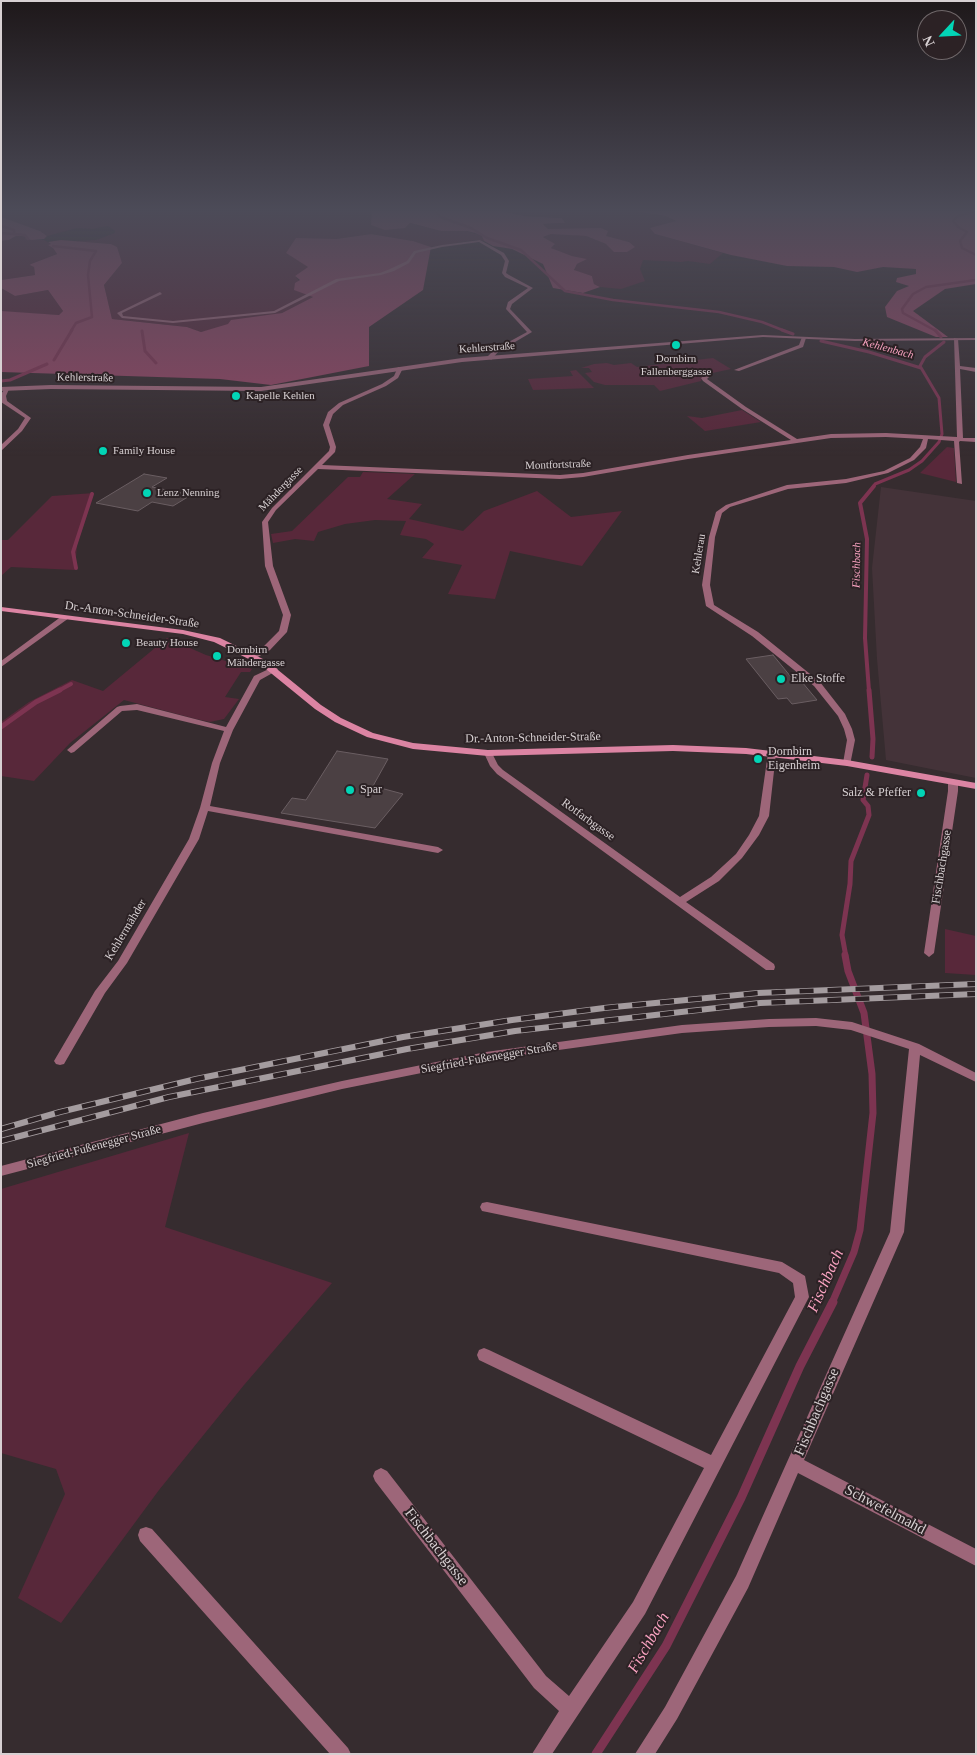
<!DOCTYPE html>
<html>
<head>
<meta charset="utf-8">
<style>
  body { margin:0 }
  #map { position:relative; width:977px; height:1755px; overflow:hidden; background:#362c2f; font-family:Georgia,serif }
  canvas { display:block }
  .frame { position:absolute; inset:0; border:2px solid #d7d0d2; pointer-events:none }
  .north { position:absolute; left:917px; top:10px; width:50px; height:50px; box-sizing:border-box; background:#2c2225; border:1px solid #70686a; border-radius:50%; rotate:245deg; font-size:14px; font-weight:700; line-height:20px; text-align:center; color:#d7d0d2 }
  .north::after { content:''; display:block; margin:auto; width:18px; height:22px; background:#02d5b6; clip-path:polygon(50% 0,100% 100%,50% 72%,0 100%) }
</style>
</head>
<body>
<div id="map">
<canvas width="977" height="1755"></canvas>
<div class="frame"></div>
<div class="north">N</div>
</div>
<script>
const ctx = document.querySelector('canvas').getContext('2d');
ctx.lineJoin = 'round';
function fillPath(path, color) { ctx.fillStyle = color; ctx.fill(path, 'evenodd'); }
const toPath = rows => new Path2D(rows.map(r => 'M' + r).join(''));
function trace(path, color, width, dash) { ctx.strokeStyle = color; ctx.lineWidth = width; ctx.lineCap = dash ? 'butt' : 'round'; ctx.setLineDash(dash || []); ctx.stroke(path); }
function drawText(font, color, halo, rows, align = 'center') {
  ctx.font = font + ' Georgia,serif'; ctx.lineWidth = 4; ctx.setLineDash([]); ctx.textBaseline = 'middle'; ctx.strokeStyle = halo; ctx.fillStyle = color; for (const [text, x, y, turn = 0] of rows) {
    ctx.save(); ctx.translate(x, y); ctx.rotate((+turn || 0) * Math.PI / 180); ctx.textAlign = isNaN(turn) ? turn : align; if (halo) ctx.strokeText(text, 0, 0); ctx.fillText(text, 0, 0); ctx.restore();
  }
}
fillPath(toPath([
  [881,487,976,501,976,778,886,760,877,659,872,568]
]), '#443339');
fillPath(toPath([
  [1,211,372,211,373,213,405,228,410,223,441,231,467,231,483,236,484,241,475,240,431,247,413,241,371,234,336,239,286,253,309,267,295,276,313,297,282,313,201,332,187,327,112,319,104,285,122,263,111,244,75,241,96,240,115,233,115,231,108,226,92,229,77,228,47,236,40,231,6,220,1,217],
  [501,211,632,211,665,216,676,221,655,234,723,253,710,264,688,261,681,262,643,260,640,269,645,281,621,289,600,287,594,284,592,276,574,271,577,264,586,259,572,256,550,248,555,245,543,237,551,234,564,234,586,236,606,244,629,242,568,230,548,229,543,224,564,223,562,218,525,216],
  [16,236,27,236,26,238,28,240,44,240,51,244,57,254,31,264,34,267,35,275,1,280,1,241,9,240],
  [1,288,15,296,48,290,63,311,59,315,4,312,1,311],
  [713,358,731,369,703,375,701,381,660,391,654,385,605,385,594,382,585,373,592,372,589,368,581,368,594,364,607,363,614,365,631,363,637,367],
  [576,370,594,388,533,390,528,379,573,376,570,371],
  [742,410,761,422,705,431,687,416,702,418],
  [947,447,954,448,956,482,920,473],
  [363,472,415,474,387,499,422,504,409,519,463,531,484,511,537,491,571,517,622,511,582,566,510,551,495,599,448,594,462,565,422,558,434,544,426,539,400,535,406,521,375,520,345,524,318,532,314,541,295,539,273,543,271,534,292,531,348,477,360,477],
  [94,493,77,545,75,570,11,567,1,576,1,540,8,540,52,496],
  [167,638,206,655,252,669,250,672,241,672,225,697,239,699,224,719,210,722,196,719,124,700,70,743,34,781,1,776,1,722,29,702,72,680,103,691],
  [945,929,976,936,976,975,945,973],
  [189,1133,165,1227,332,1283,244,1385,159,1490,61,1623,18,1598,65,1494,56,1469,1,1453,1,1189]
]), '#58283a');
fillPath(toPath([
  [372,211,501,211,525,216,562,218,565,223,543,224,548,229,601,228,608,231,606,236,629,242,635,247,627,252,614,252,606,244,586,236,551,234,543,237,555,244,551,248,572,256,587,259,577,264,574,270,592,276,594,284,600,287,583,293,553,288,543,264,512,249,493,246,484,241,482,236,475,233,467,231,441,231,410,223,405,228,385,230,371,225],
  [632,211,976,211,976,284,945,289,913,311,948,337,936,337,887,317,885,307,897,291,909,286,896,282,897,278,916,274,916,269,883,267,857,272,834,267,787,266,731,255,655,234,650,228,676,221,665,216],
  [1,217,40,231,47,236,44,239,32,240,25,239,28,237,22,236,16,236,9,240,1,241],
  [371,234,413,241,431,247,423,290,369,327,369,366,271,385,220,379,1,372,1,311,59,315,63,311,48,290,15,296,1,288,1,280,35,275,34,267,30,265,31,264,57,254,53,248,48,245,51,244,48,242,61,240,111,244,117,247,122,263,104,285,112,319,187,327,201,332,228,324,231,320,282,313,313,297,294,290,295,283,300,280,295,276,308,267,286,253,296,238,336,239]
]), '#904562');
trace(toPath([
  [436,211,440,217,471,228,487,238,521,250,565,291,613,300,719,312,762,322,785,331],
  [975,211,958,216,953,221,958,227,967,232,960,241,962,248,976,255],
  [1,226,14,230,14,233],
  [1,233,25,235,28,239],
  [53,246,96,251,90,261,88,275,92,317,76,323,71,331],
  [936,331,903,313,902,309,913,294,926,287,976,280]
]), '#7d3451', 2.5);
trace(toPath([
  [782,330,793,334],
  [935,330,941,337],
  [142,331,145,351,156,363],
  [821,341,869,352,921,368],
  [54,360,72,330],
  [1,381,10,380,47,364],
  [873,487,875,484,909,470,922,461,939,442,942,434,939,398,920,366,925,357,944,342]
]), '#7d3451', 3);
trace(toPath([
  [76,568,73,552,92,494],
  [58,691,71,684],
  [869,691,865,638,867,539,860,503,874,486]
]), '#7d3451', 4);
trace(toPath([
  [869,690,873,739,872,757],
  [1,727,36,702,60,690],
  [846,957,842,935,850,884,851,861,869,815,868,806,863,800,867,775]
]), '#7d3451', 5);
trace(toPath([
  [832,1303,854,1252,860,1230,873,1113,872,1074,864,1013,848,971,845,955]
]), '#7d3451', 7);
trace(toPath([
  [596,1754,666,1646,741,1498,800,1366,833,1302]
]), '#7d3451', 9);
const building = toPath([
  [144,474,167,478,152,487,191,495,173,506,152,502,138,511,96,503,144,474],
  [773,655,791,677,797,676,817,700,792,704,787,698,778,699,746,659,773,655],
  [337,751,388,759,373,786,403,794,375,828,281,813,292,798,306,800,337,751]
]);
fillPath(building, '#4b4043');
trace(building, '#6a5e62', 1);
fillPath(toPath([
  [480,240,504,253,509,261,506,273,509,275,533,288,512,304,510,309,532,332,498,352,491,360,488,356,494,350,527,332,506,309,508,302,528,288,505,277,502,273,505,261,501,255,479,242,442,247,416,253,409,263,394,271,381,275,339,281,275,313,173,323,122,318,117,313,160,292,162,294,122,313,123,316,173,321,274,311,336,279,380,273,390,269,407,261,414,251,442,245,480,240],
  [802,337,806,338,803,347,739,371,734,370,799,345,802,337],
  [954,338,958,339,960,366,976,368,976,372,960,369,963,438,976,438,976,442,960,441,959,442,962,484,957,483,954,441,928,439,926,448,914,460,888,473,846,483,788,489,730,507,722,513,715,537,710,585,714,605,758,632,820,682,845,714,852,729,855,740,850,765,847,766,843,763,847,740,844,729,838,716,814,686,752,636,706,606,702,585,709,537,716,512,726,505,787,485,846,479,884,471,910,458,920,447,923,439,886,437,831,438,688,459,583,477,560,479,318,469,276,510,268,522,273,566,291,615,287,632,270,650,256,658,250,658,249,656,264,646,279,631,283,615,265,566,262,522,272,508,329,451,330,447,323,425,328,412,339,403,382,384,394,376,398,367,403,368,398,378,386,386,343,405,333,414,329,425,336,447,335,452,322,465,560,475,583,473,688,455,791,440,742,409,703,381,701,378,708,373,711,375,707,379,746,407,797,439,831,434,886,433,957,437,954,338],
  [6,387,9,389,6,396,7,401,31,418,22,431,1,451,1,445,18,429,25,418,1,402,1,394,6,387],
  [62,616,65,616,69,618,1,667,1,661,62,616],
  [271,668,277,668,278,670,260,680,233,730,220,763,210,806,438,847,443,850,438,853,208,811,199,839,127,963,105,993,64,1064,60,1065,56,1064,54,1061,95,991,118,961,189,839,200,808,212,763,224,731,137,710,122,711,74,752,71,753,67,750,117,707,120,706,137,704,226,727,254,676,271,668],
  [488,750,491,751,498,765,503,770,680,897,711,877,736,854,749,835,759,816,768,753,772,750,775,751,776,753,769,816,759,835,742,858,719,881,686,902,774,964,775,967,774,970,766,970,497,774,490,766,484,753,488,750],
  [953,779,958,782,958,791,934,953,929,957,924,953,948,791,948,782,953,779],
  [816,1018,852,1022,919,1044,976,1073,976,1082,920,1055,904,1232,804,1460,976,1549,976,1566,798,1473,748,1588,677,1719,655,1754,635,1754,665,1707,736,1576,890,1232,909,1049,851,1030,816,1026,769,1027,682,1033,486,1060,342,1089,203,1123,1,1176,1,1166,203,1113,342,1081,486,1052,682,1025,769,1019,816,1018],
  [487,1202,782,1262,805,1276,809,1297,645,1614,552,1754,532,1754,559,1711,534,1688,375,1481,373,1476,375,1471,381,1468,387,1471,546,1676,569,1696,633,1602,704,1468,479,1360,477,1355,479,1350,484,1348,489,1350,711,1455,795,1297,793,1283,779,1273,487,1212,482,1211,480,1207,482,1203,487,1202],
  [146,1527,152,1529,348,1748,351,1754,330,1754,140,1541,138,1535,140,1529,146,1527]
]), '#9d6679');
fillPath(toPath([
  [763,335,855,339,976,338,976,340,855,341,763,337,462,362,261,391,51,389,1,391,1,387,51,385,261,387,462,358,763,335]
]), '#9d6679');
fillPath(toPath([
  [1,607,183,630,220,638,267,661,321,705,341,718,373,733,413,743,488,750,673,745,746,748,847,760,976,783,976,789,847,766,746,754,673,751,488,756,413,749,367,737,335,722,315,709,261,665,214,642,183,634,1,611,1,607]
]), '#dc84a3');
const rail = toPath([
  [1,1129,60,1112,196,1079,403,1037,512,1020,604,1008,758,993,976,984],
  [1,1141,169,1097,407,1049,515,1031,760,1003,976,994]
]);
trace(rail, '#a49c9f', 6);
trace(rail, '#2c2225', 4.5, [14]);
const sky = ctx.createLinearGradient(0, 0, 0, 456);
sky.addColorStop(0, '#1e181a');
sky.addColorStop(0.46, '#4c4b58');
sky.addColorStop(1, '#4c4b5800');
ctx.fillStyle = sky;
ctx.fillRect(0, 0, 977, 456);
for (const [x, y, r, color] of [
  [676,345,5,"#02d5b6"],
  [236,396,5,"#02d5b6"],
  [103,451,5,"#02d5b6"],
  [147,493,5,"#02d5b6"],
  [126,643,5,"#02d5b6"],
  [217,656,5,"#02d5b6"],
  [781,679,5,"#02d5b6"],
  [758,759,5,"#02d5b6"],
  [350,790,5,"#02d5b6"],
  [921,793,5,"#02d5b6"]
]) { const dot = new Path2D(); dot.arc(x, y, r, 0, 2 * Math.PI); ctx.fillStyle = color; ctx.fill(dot); trace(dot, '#2c2225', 2); }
drawText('11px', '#d7d0d2', '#2c2225', [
  ["Kehlerstraße",487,348,-4],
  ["Kehlerstraße",85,378,1],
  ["Montfortstraße",558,465,-2],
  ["Mähdergasse",281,489,-46],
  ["Kehlerau",699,554,-81]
]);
drawText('italic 11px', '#fba4c2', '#2c2225', [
  ["Kehlenbach",888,349,15],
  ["Fischbach",857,565,-89]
]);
drawText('11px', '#d7d0d2', '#2c2225', [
  ["Dornbirn",676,359,"center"],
  ["Fallenberggasse",676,372,"center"],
  ["Kapelle Kehlen",246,396],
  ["Family House",113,451],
  ["Lenz Nenning",157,493],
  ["Beauty House",136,643],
  ["Dornbirn",227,650],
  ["Mähdergasse",227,663]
], 'left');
drawText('12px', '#d7d0d2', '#2c2225', [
  ["Dr.-Anton-Schneider-Straße",132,615,8],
  ["Dr.-Anton-Schneider-Straße",533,738,-1],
  ["Rotfarbgasse",588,820,36],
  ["Fischbachgasse",942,867,-81],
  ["Kehlermähder",126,930,-59],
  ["Siegfried-Fußenegger Straße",489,1058,-10],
  ["Siegfried-Fußenegger Straße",94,1147,-15]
]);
drawText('12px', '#d7d0d2', '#2c2225', [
  ["Elke Stoffe",791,679],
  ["Dornbirn",768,752],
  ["Eigenheim",768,766],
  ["Spar",360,790],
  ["Salz & Pfeffer",911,793,"right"]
], 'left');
drawText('15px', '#d7d0d2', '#2c2225', [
  ["Fischbachgasse",817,1412,-67],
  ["Schwefelmahd",885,1510,28],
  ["Fischbachgasse",436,1547,52]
]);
drawText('italic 16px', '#fba4c2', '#2c2225', [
  ["Fischbach",826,1281,-66],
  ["Fischbach",649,1643,-60]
]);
</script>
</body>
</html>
